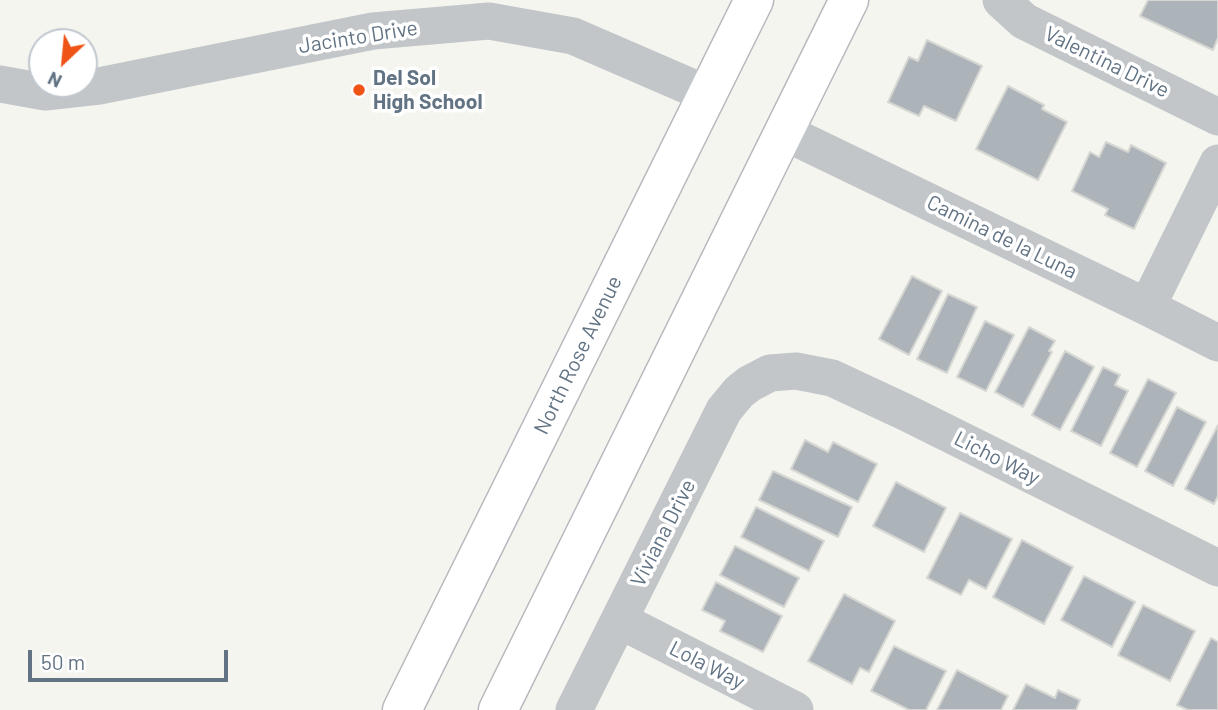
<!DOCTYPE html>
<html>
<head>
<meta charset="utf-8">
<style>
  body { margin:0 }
  #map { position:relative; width:1218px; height:710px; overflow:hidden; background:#f5f5f0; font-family:Barlow,sans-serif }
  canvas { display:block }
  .north { position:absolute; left:28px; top:28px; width:70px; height:70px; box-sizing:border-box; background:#fff; border:2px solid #c0c7ce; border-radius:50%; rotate:206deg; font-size:19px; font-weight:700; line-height:28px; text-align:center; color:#627384 }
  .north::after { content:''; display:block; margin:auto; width:24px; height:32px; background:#ef5316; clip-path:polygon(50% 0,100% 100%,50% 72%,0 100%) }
  .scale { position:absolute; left:28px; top:650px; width:200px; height:32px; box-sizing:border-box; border:4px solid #627384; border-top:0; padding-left:9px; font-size:21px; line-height:24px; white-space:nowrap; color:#627384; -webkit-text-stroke:5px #fff; paint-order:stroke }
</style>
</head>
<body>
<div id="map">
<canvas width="1218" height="710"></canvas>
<div class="north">N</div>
<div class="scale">50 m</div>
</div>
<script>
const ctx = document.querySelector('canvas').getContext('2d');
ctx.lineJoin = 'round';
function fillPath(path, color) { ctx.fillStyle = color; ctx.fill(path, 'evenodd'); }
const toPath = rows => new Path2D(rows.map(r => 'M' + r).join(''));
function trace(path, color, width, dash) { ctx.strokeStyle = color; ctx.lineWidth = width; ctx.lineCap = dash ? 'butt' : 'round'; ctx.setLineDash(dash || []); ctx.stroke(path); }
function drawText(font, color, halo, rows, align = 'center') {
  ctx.font = font + ' Barlow,sans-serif'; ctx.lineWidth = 7; ctx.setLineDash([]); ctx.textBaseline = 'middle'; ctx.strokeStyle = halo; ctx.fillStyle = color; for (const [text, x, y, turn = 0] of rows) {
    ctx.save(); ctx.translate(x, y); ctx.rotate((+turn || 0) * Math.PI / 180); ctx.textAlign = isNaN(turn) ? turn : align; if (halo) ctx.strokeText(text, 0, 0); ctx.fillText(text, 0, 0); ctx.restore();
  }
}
const building = toPath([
  [1148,0,1218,0,1218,38,1213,50,1140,16,1148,0],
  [927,40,982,66,956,121,924,106,919,116,888,102,909,57,918,61,927,40],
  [1008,86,1044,105,1042,109,1067,122,1038,180,976,149,1008,86],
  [1106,142,1128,152,1131,145,1166,163,1134,229,1105,215,1108,209,1072,191,1090,152,1099,157,1106,142],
  [912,276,942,291,909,355,879,339,912,276],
  [948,294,977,307,947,373,917,359,948,294],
  [985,321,1014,335,986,391,957,377,985,321],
  [1029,327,1055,341,1049,351,1052,352,1023,407,995,392,1029,327],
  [1065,351,1094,367,1060,430,1032,415,1065,351],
  [1103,367,1120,375,1115,385,1128,391,1101,446,1071,431,1103,367],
  [1148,379,1176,393,1137,467,1110,453,1148,379],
  [1177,407,1206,422,1173,486,1145,471,1177,407],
  [1218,425,1218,496,1214,504,1185,489,1218,425],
  [805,440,828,452,833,442,877,464,858,502,791,469,805,440],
  [773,471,852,507,838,537,759,500,773,471],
  [896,482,946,508,924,552,873,526,896,482],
  [756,507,824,541,809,571,741,537,756,507],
  [960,513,1012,539,986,589,969,580,961,595,927,578,960,513],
  [1022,540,1073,567,1044,624,993,597,1022,540],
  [735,546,799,578,784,607,720,575,735,546],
  [1084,576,1135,602,1112,647,1061,620,1084,576],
  [716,582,782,616,763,652,720,631,725,621,702,610,716,582],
  [844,594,895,621,869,672,860,668,852,684,808,661,844,594],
  [1143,605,1195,631,1170,681,1118,655,1143,605],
  [1211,638,1218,642,1218,710,1188,710,1177,705,1211,638],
  [894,646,946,671,926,710,909,710,871,691,894,646],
  [957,670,1008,696,1001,710,937,710,957,670],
  [1026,684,1055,698,1058,690,1080,700,1076,710,1013,710,1026,684]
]);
fillPath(building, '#acb3b9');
trace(building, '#d6d6d3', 2);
const major = toPath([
  [402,710,754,0],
  [498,710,849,0]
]);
trace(major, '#b5b9bd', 41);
trace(toPath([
  [1001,0,1024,21,1218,117],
  [0,84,45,92,99,86,373,31,489,21,573,36,707,94],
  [784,132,1147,307,1218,343],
  [1147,307,1218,163],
  [619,620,795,710],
  [574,710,724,410,739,392,749,384,770,373,796,371,832,378,907,413,1218,568]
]), '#c2c6c9', 37);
trace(major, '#fff', 38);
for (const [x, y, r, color] of [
  [359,90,7,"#ef5316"]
]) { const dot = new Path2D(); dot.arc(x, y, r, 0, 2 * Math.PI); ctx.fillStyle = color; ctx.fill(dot); trace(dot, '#fff', 2.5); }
drawText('21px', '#627384', '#fff', [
  ["Jacinto Drive",358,37,-9],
  ["Valentina Drive",1107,62,26],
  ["Camina de la Luna",1002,237,26],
  ["North Rose Avenue",578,355,-64],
  ["Licho Way",997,458,27],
  ["Viviana Drive",663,533,-63],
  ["Lola Way",707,665,27]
]);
drawText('bold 21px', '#627384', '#fff', [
  ["Del Sol",373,78],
  ["High School",373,102]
], 'left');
</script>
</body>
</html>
